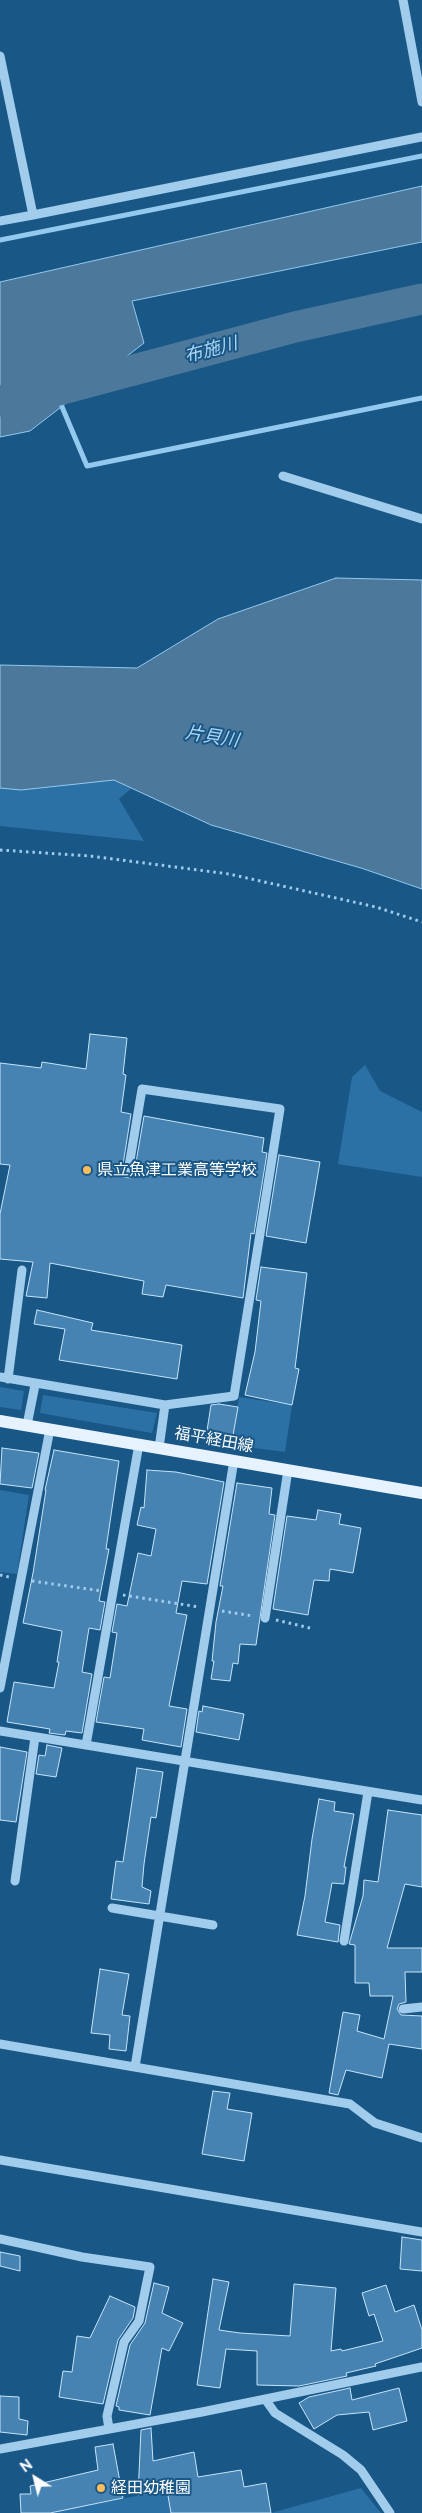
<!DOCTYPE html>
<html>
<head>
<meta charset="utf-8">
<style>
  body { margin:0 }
  #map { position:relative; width:422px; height:2513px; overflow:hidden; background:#195787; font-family:Raleway,sans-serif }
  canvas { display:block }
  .north { position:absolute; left:10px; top:2453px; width:50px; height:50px; -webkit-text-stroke:4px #195787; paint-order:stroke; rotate:324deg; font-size:14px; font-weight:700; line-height:20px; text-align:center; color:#fff }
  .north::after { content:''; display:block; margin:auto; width:18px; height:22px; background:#fff; clip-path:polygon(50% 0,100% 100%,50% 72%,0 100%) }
</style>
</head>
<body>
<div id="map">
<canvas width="422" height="2513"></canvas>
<div class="north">N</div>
</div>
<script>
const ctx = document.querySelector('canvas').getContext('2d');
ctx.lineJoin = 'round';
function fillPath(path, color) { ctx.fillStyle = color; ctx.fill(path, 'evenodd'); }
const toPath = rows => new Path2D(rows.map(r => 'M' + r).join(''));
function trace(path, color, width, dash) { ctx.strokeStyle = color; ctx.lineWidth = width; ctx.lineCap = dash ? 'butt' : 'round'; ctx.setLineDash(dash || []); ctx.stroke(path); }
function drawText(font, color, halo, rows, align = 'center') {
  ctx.font = font + ' Raleway,"Noto Sans JP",sans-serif'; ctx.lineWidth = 4; ctx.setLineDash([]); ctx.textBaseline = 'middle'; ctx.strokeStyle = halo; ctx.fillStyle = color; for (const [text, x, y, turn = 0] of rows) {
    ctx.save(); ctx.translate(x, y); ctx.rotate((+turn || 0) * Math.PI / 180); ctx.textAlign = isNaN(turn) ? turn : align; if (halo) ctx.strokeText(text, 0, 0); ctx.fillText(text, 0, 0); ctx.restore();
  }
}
fillPath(toPath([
  [0,693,156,767,119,799,144,841,0,826],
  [365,1065,380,1091,422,1112,422,1177,338,1164,352,1077],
  [0,1387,24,1391,21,1410,0,1407],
  [43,1395,157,1413,152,1433,40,1413],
  [239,1397,292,1405,285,1452,232,1445],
  [0,1490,29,1495,17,1574,0,1572],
  [361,2488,381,2513,271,2513],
  [167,2490,171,2513,50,2513]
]), '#2c71a5');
const water = toPath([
  [422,186,422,242,132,301,144,343,30,431,0,437,0,282,422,186],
  [336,578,422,580,422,889,361,868,211,825,114,780,21,790,0,788,0,665,137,668,218,619,336,578]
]);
fillPath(water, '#4c789b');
trace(water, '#93c9ef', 1);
trace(toPath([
  [0,240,422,156],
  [60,402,87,466,422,398]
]), '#93c9ef', 5);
trace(toPath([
  [0,401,55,391,295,327,422,299]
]), '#4c789b', 31);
const building = toPath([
  [90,1034,127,1038,123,1074,126,1075,121,1112,131,1114,122,1171,124,1177,131,1178,134,1174,144,1116,264,1138,262,1152,267,1153,254,1234,251,1233,243,1298,166,1285,163,1297,142,1294,144,1281,50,1263,47,1298,26,1296,33,1262,0,1259,0,1214,10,1165,0,1164,0,1063,41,1068,42,1062,86,1069,90,1034],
  [279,1155,320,1162,306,1243,266,1236,279,1155],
  [261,1267,307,1273,295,1368,299,1369,292,1405,245,1395,255,1352,261,1301,256,1300,261,1267],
  [37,1310,93,1323,91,1330,182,1345,177,1379,59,1360,65,1329,34,1324,37,1310],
  [219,1404,238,1407,232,1441,206,1437,211,1405,219,1404],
  [2,1448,39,1453,32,1488,0,1484,2,1448],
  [54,1450,119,1461,106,1549,109,1549,99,1601,105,1602,100,1630,89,1628,82,1672,92,1674,82,1733,66,1731,65,1735,49,1733,50,1729,7,1722,14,1682,54,1688,59,1662,57,1662,62,1631,23,1623,33,1573,46,1490,45,1490,54,1450],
  [147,1470,176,1472,224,1482,207,1584,182,1581,176,1613,187,1615,169,1706,187,1709,181,1747,142,1740,144,1729,96,1722,104,1677,110,1678,117,1633,112,1632,117,1604,127,1606,138,1553,151,1556,156,1529,137,1525,141,1507,144,1508,147,1470],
  [237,1483,272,1488,269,1514,275,1515,256,1645,240,1644,238,1664,233,1663,230,1681,211,1679,214,1661,212,1661,216,1622,223,1586,220,1586,237,1483],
  [318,1510,341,1514,339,1524,361,1528,353,1573,330,1569,329,1581,314,1580,308,1615,273,1609,287,1516,316,1520,318,1510],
  [203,1706,244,1714,239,1740,196,1732,199,1711,202,1712,203,1706],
  [47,1745,62,1748,56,1777,36,1774,39,1755,45,1756,47,1745],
  [0,1747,27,1752,16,1822,0,1820,0,1747],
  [137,1768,163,1772,156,1818,151,1817,144,1864,142,1887,151,1891,149,1904,111,1899,116,1861,123,1862,137,1768],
  [319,1799,335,1802,334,1811,354,1814,344,1867,346,1867,344,1884,332,1883,325,1922,340,1925,338,1942,297,1935,305,1896,312,1839,319,1799],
  [388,1810,422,1815,422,1887,405,1884,387,1948,422,1948,422,1972,405,1972,406,2002,399,2004,397,2009,401,2015,422,2016,422,2049,389,2044,382,2078,346,2070,338,2095,329,2093,343,2012,360,2015,357,2031,384,2039,393,1996,370,1996,369,1983,355,1983,355,1945,349,1944,363,1896,364,1880,378,1882,388,1810],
  [100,1969,129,1974,122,2015,130,2016,126,2051,109,2049,110,2035,91,2033,100,1969],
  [213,2091,230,2093,227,2109,252,2113,244,2161,202,2154,213,2091],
  [402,2237,422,2240,422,2271,400,2269,402,2237],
  [0,2252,20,2256,20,2271,0,2266,0,2252],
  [213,2279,229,2282,219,2330,240,2333,290,2336,294,2284,336,2288,331,2351,341,2349,342,2351,383,2341,374,2314,369,2316,362,2293,386,2285,395,2312,414,2305,422,2330,422,2348,375,2364,376,2366,346,2373,347,2376,299,2386,257,2385,257,2351,226,2349,220,2388,197,2385,213,2279],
  [154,2283,169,2287,162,2313,183,2323,169,2351,162,2348,150,2415,119,2410,119,2407,116,2406,130,2345,145,2323,154,2283],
  [110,2296,135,2307,133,2318,118,2340,103,2404,59,2397,63,2371,72,2372,77,2336,90,2338,110,2296],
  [350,2388,352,2400,399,2388,407,2421,373,2430,369,2412,337,2415,314,2429,299,2403,309,2397,350,2388],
  [0,2396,19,2397,19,2419,28,2421,27,2435,0,2432,0,2396],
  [151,2428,153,2461,194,2452,198,2477,241,2470,244,2487,266,2483,271,2513,171,2513,167,2490,138,2495,141,2430,151,2428],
  [113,2444,123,2498,50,2513,21,2513,20,2494,31,2494,30,2486,98,2470,95,2447,113,2444]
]);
fillPath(building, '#4683b2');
trace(building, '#c6e4f9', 1);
trace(toPath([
  [0,850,90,856,229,874,376,907,422,922],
  [0,1575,9,1577],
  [32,1581,102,1591],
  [123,1595,199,1607],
  [222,1611,253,1616],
  [276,1620,310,1628]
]), '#a1ccec', 3, [2.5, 4]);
trace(toPath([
  [403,0,422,102],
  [0,56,33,215,0,221],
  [33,215,422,137],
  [283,476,422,519],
  [128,1172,142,1089,280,1109,234,1396,165,1405],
  [0,1377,165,1405,159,1448],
  [8,1379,22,1270],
  [27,1425,35,1385],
  [265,1618,288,1470],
  [0,1688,50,1429],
  [0,1731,422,1800],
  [86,1745,139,1444],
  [15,1881,35,1737],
  [112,1908,213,1925],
  [344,1941,368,1792],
  [403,2009,422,2007],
  [0,2044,350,2104,375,2123,422,2138],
  [135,2067,234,1460],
  [0,2160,422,2232],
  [0,2239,82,2257,150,2267,139,2321,124,2342,107,2416,109,2429],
  [265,2399,275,2413,343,2455,361,2470,390,2513],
  [0,2449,202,2412,422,2367]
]), '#a1ccec', 9);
trace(toPath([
  [0,1421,422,1493]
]), '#e6f3ff', 12);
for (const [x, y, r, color] of [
  [87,1170,5,"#ffbc5c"],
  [101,2488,5,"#ffbc5c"]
]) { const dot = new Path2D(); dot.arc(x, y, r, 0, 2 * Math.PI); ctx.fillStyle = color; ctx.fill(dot); trace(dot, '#195787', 2); }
drawText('16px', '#fff', '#195787', [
  ["県立魚津工業高等学校",97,1170],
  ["経田幼稚園",111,2488]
], 'left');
drawText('16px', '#fff', '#195787', [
  ["福平経田線",214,1440,10]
]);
drawText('italic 18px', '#acd6f4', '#195787', [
  ["布施川",211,350,-15],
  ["片貝川",212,737,9]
]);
</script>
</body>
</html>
